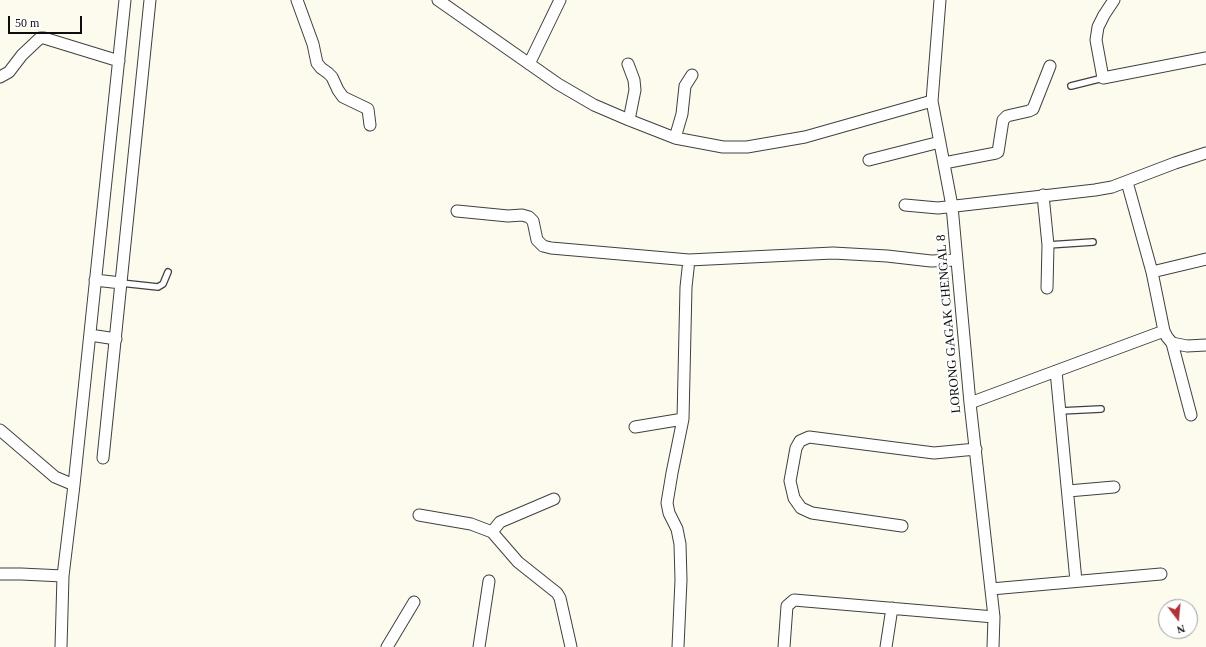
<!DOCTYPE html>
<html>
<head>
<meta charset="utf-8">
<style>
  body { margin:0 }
  #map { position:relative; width:1206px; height:647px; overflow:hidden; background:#fdfbee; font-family:Georgia,serif }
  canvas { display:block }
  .north { position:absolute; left:1158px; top:599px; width:40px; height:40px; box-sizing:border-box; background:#fff; border:1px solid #9e9e9e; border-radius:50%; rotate:164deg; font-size:11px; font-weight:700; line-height:16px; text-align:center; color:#0d0d0d }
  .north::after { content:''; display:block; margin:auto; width:14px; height:18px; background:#ae3335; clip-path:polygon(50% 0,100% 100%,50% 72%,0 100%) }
  .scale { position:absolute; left:8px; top:16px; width:74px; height:18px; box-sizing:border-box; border:2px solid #0d0d0d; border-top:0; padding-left:5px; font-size:12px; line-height:14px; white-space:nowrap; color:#0d0d0d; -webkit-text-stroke:3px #fff; paint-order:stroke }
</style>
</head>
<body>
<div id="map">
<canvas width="1206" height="647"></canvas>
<div class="north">N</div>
<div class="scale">50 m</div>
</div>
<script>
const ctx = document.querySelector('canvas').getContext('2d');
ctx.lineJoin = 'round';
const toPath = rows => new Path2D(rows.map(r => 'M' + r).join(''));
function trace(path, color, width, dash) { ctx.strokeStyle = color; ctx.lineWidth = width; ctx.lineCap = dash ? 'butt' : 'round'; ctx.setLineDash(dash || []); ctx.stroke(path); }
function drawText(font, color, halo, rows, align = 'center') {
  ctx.font = font + ' Georgia,serif'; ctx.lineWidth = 4; ctx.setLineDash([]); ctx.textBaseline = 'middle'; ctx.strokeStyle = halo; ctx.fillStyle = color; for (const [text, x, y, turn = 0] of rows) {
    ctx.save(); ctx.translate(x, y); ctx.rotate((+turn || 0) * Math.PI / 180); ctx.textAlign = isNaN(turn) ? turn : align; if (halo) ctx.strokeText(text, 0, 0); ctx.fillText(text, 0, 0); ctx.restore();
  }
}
const service = toPath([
  [1071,86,1103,78],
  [1048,245,1093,242],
  [121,283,158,287,163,284,168,272],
  [1060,411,1101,409]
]);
const minor = toPath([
  [297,0,313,44,317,63,321,68,328,73,332,77,338,90,343,97,368,109,370,125],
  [438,0,558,84,594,105,629,120,675,138,723,147,747,147,805,137,932,101],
  [940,0,932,101,952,206,970,403,994,617,993,647],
  [1114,0,1104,15,1098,27,1096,40,1103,78,1206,58],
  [529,64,560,0],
  [628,64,634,80,635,90,629,120],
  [0,77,9,72,22,55,40,38,44,38,119,61],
  [675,138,682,114,685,86,692,75],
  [869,160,940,142],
  [944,163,996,153,998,152,1003,120,1007,116,1029,111,1033,109,1050,66],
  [1127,182,1152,272,1164,331,1167,337,1172,343,1187,346,1206,345],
  [1043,195,1048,245,1047,288],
  [905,205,938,208,1095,190,1112,187,1175,163,1206,153],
  [457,211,508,216,522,215,529,217,533,221,537,240,543,246,551,248,689,260],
  [1152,272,1206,259],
  [95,280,121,283],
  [90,335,116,339],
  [1172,343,1191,415],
  [1056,371,1076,581],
  [970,403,1164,331],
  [635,427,683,419,686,287,689,260,833,253,887,256,931,261,957,260],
  [0,430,55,477,74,485],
  [103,458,150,0],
  [1068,491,1114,487],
  [554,499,500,522,492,532,518,562,557,593,560,598,571,647],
  [419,515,471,524,492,532],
  [902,526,812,513,801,508,794,498,790,481,796,448,800,441,809,437,934,453,976,449],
  [0,574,21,574,63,576],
  [991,589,1161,574],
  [61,647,63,576,74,485,125,0],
  [387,647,414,602],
  [479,647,489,581],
  [678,647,681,580,680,544,677,529,669,513,667,503,672,473,683,419],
  [784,647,787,606,794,600,994,617],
  [886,647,892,608]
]);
trace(service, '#404040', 8);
trace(minor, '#404040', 13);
trace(service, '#fff', 5.5);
trace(minor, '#fff', 11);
drawText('13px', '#0d0d0d', '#fff', [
  ["LORONG GAGAK CHENGAL 8",949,324,-95]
]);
</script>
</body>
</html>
